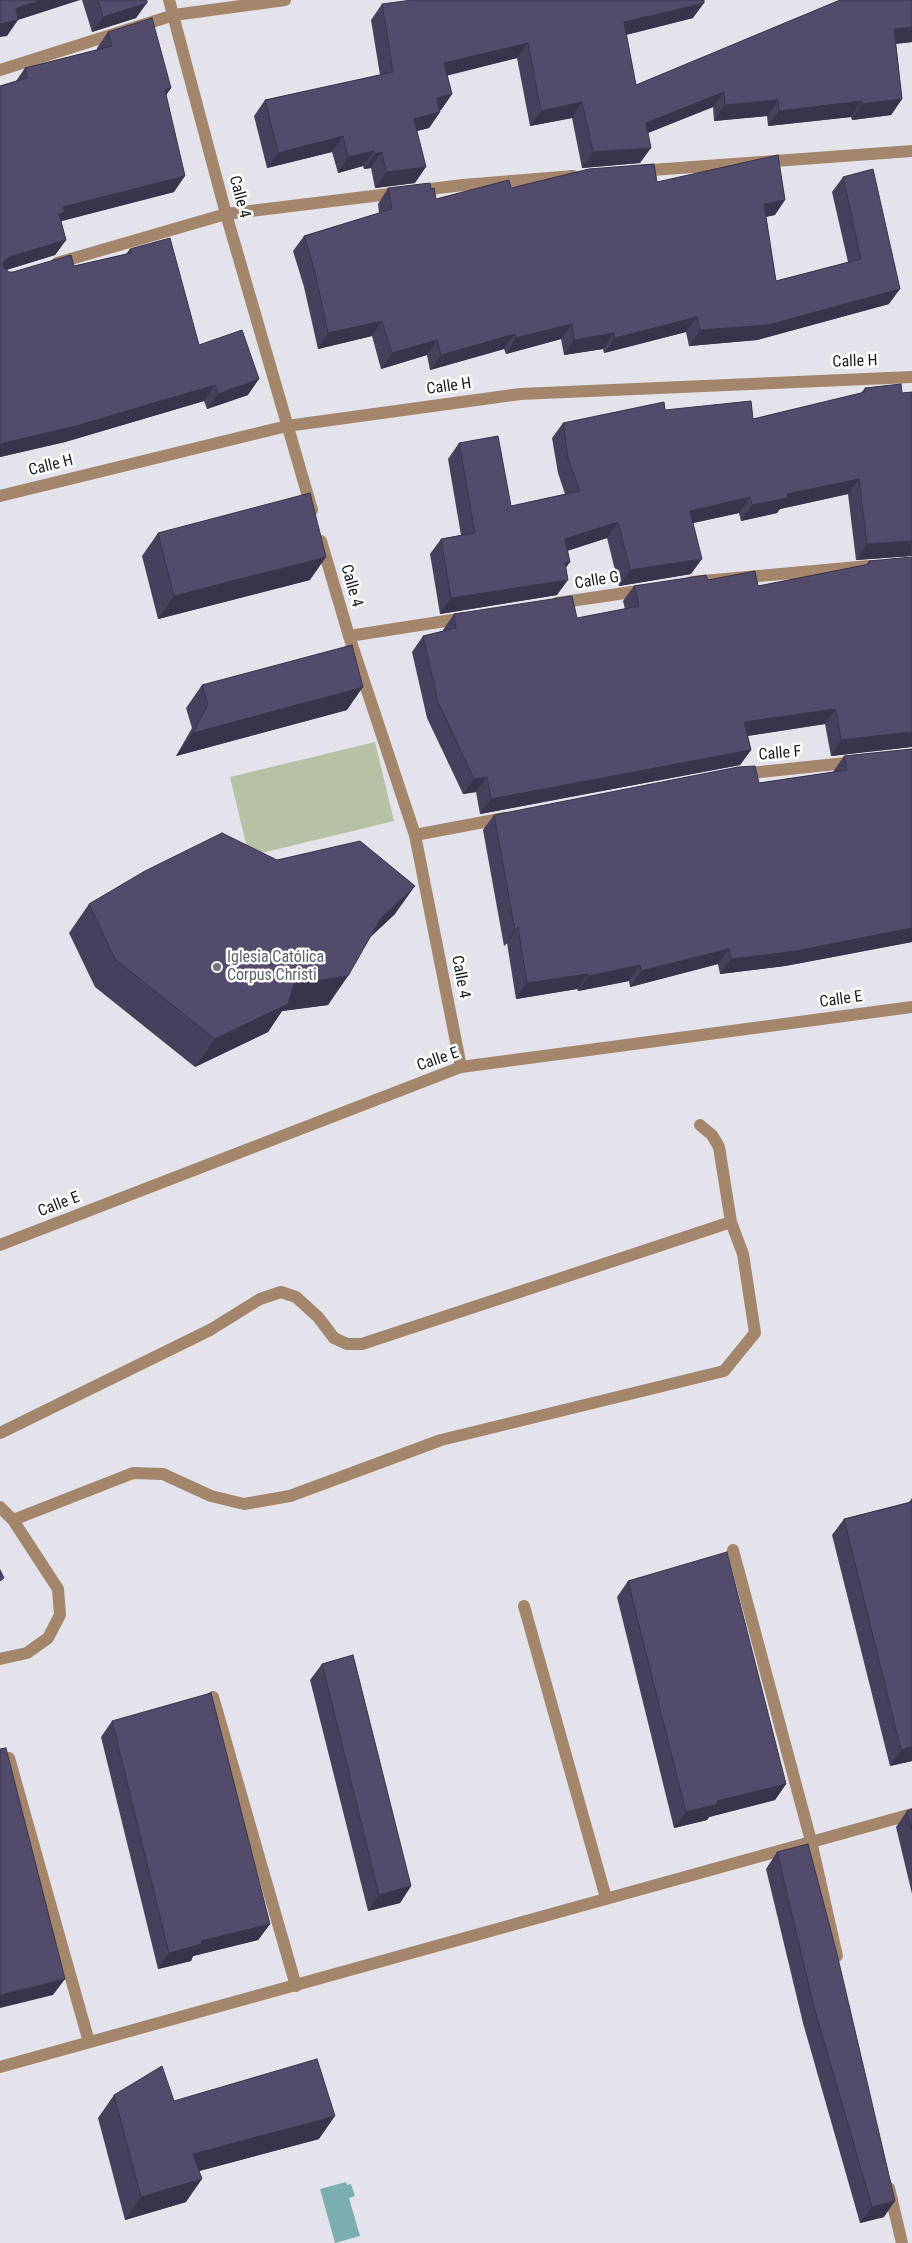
<!DOCTYPE html>
<html>
<head>
<meta charset="utf-8">
<style>
  body { margin:0 }
  canvas { display:block; background:#e4e3ec }
</style>
</head>
<body>
<canvas width="912" height="2243"></canvas>
<script>
const ctx = document.querySelector('canvas').getContext('2d');
ctx.lineJoin = 'round';
function fillPath(path, color) { ctx.fillStyle = color; ctx.fill(path, 'evenodd'); }
const toPath = rows => new Path2D(rows.map(r => 'M' + r).join(''));
function trace(path, color, width, dash) { ctx.strokeStyle = color; ctx.lineWidth = width; ctx.lineCap = dash ? 'butt' : 'round'; ctx.setLineDash(dash || []); ctx.stroke(path); }
function drawText(font, color, halo, rows, align = 'center') {
  ctx.font = font + ' "Roboto Condensed",sans-serif'; ctx.lineWidth = 5; ctx.setLineDash([]); ctx.textBaseline = 'middle'; ctx.strokeStyle = halo; ctx.fillStyle = color; for (const [text, x, y, turn = 0] of rows) {
    ctx.save(); ctx.translate(x, y); ctx.rotate((+turn || 0) * Math.PI / 180); ctx.textAlign = isNaN(turn) ? turn : align; if (halo) ctx.strokeText(text, 0, 0); ctx.fillText(text, 0, 0); ctx.restore();
  }
}
fillPath(toPath([
  [375,742,394,821,249,856,230,777]
]), '#b7c1a5');
fillPath(toPath([
  [346,2182,347,2185,351,2184,355,2196,349,2198,360,2236,335,2243,320,2189]
]), '#7baeae');
trace(toPath([
  [700,1125,712,1135,719,1147,731,1222],
  [0,1433,210,1330,260,1299,281,1292,296,1297,318,1317,334,1338,347,1344,362,1344,731,1222,743,1254,755,1333,724,1371,441,1440,290,1496,244,1504,211,1496,163,1474,133,1473,13,1520],
  [0,1507,13,1520,58,1589,60,1615,48,1638,27,1653,0,1659]
]), '#a3866c', 12);
trace(toPath([
  [0,70,174,15,285,0],
  [638,171,912,151],
  [57,263,226,214,463,185,573,176],
  [0,496,287,426,520,394,912,377],
  [692,582,869,566],
  [557,603,645,590],
  [349,636,465,618],
  [741,774,855,762],
  [415,835,505,818],
  [461,1067,912,1007],
  [733,1550,811,1841,837,1956],
  [524,1606,606,1898],
  [213,1697,296,1986],
  [9,1758,89,2042],
  [0,2067,912,1814],
  [889,2188,902,2243]
]), '#a3866c', 12);
trace(toPath([
  [169,0,226,214,312,510],
  [0,1245,461,1067,415,835,349,636,321,541]
]), '#a3866c', 12);
fillPath(toPath([
  [82,0,147,0,136,18,92,32],
  [912,0,912,42,896,44,902,99,891,115,852,120,851,117,768,126,767,116,714,121,713,107,648,133,640,163,582,168,572,118,530,126,517,58,447,75,452,94,441,110,440,110,440,112,429,128,417,131,415,183,375,188,371,168,364,169,363,166,338,173,332,152,267,168,254,116,265,100,380,75,371,20,382,4,693,18,626,35,636,85],
  [108,32,171,88,166,95,174,192,61,221,66,240,55,255,6,270,9,272,13,272,74,266,126,254,130,249,199,345,248,395,207,409,204,401,65,442,0,457,0,86,16,81,25,68,97,50,97,48],
  [843,177,889,304,757,340,689,346,686,332,604,353,603,349,564,355,561,339,506,354,504,349,430,370,427,355,381,369,372,336,318,349,304,287,293,251,304,236,379,213,378,204,388,188,431,189,436,199,511,188,657,182,775,215,766,217,776,281,848,262,832,192],
  [865,388,902,393,912,392,912,556,856,560,848,494,780,509,777,513,741,521,739,513,693,523,691,574,619,586,607,538,567,551,570,562,566,567,557,595,440,614,430,554,441,539,461,535,448,459,459,443,511,506,565,494,558,473,552,438,563,423,665,410,753,419,861,393],
  [158,533,310,580,158,619,142,556],
  [869,561,911,747,831,756,825,724,748,736,751,750,740,765,480,814,476,792,463,794,427,718,412,652,423,636,443,631,443,630,454,614,577,618,625,609,623,601,634,586,708,580,758,586,866,565],
  [202,685,347,710,176,756,192,728,186,708],
  [912,749,912,942,785,966,720,974,718,964,630,987,629,981,578,991,577,989,516,999,507,943,504,946,483,830,494,815,759,783,833,772,844,756],
  [277,860,395,914,369,938,328,1005,282,1011,268,1032,195,1067,95,987,69,933,89,904],
  [912,1498,912,1761,890,1766,832,1535,844,1519,909,1502],
  [628,1581,786,1784,775,1800,709,1817,707,1820,674,1828,617,1597],
  [322,1664,411,1886,400,1903,368,1911,310,1680],
  [112,1721,270,1924,258,1940,193,1956,191,1961,158,1969,101,1737],
  [912,1809,912,1894,896,1827,907,1811],
  [777,1852,884,2217,860,2223,803,2023,766,1869],
  [114,2095,174,2101,319,2139,199,2171,186,2202,125,2220,98,2118]
]), '#47405d');
fillPath(toPath([
  [42,0,80,0,15,21,18,20,7,36,0,37,0,24,16,8],
  [147,3,136,18,92,32,103,17],
  [704,3,693,18,613,38,624,22],
  [912,27,912,42,883,45,894,29],
  [528,43,517,58,434,79,444,63],
  [171,88,160,104,165,90],
  [724,92,713,107,635,138,646,123],
  [452,94,441,110,426,113,437,98],
  [902,99,891,115,852,120,862,104],
  [778,100,767,116,714,121,725,105],
  [862,101,851,117,768,126,779,111],
  [582,102,572,118,530,126,541,111],
  [440,112,429,128,403,134,414,119],
  [343,136,332,152,267,168,278,153],
  [651,148,640,163,582,168,593,152],
  [374,151,363,166,338,173,348,157],
  [382,152,371,168,364,169,375,154],
  [426,167,415,183,375,188,386,172],
  [185,176,174,192,58,222,48,229,63,207],
  [785,200,775,215,753,219,764,204],
  [66,240,55,255,0,272,3,262,9,257],
  [900,289,889,304,757,340,689,346,700,330],
  [697,317,686,332,604,353,615,338],
  [382,321,372,336,318,349,328,333],
  [572,324,561,339,506,354,516,338],
  [614,333,603,349,564,355,574,340],
  [515,334,504,349,430,370,441,355],
  [437,340,427,355,381,369,392,353],
  [259,379,248,395,207,409,218,394],
  [215,385,204,401,65,442,0,457,0,444],
  [859,479,848,494,780,509,777,513,741,521,752,505,787,494],
  [750,497,739,513,679,526,690,511],
  [618,522,607,538,554,555,565,539],
  [912,541,911,556,856,560,867,544],
  [326,557,310,580,158,619,174,596],
  [702,559,691,574,619,586,630,570],
  [570,562,559,577,565,563],
  [568,580,557,595,440,614,451,598],
  [363,687,347,710,176,756,193,733],
  [836,709,825,724,733,738,744,722],
  [912,732,912,747,831,756,841,740],
  [751,750,740,765,480,814,491,799],
  [487,777,476,792,463,794,474,779],
  [415,886,395,914,361,946,381,918],
  [518,927,507,943,504,946,515,930],
  [912,928,912,942,785,966,720,974,731,959],
  [729,949,718,964,630,987,641,971],
  [640,965,629,981,578,991,589,976],
  [588,974,577,989,516,999,527,983],
  [348,976,328,1005,282,1011,268,1032,195,1067,215,1039,294,984],
  [912,1747,912,1761,890,1766,901,1750],
  [786,1784,775,1800,709,1817,707,1820,674,1828,686,1812,717,1801],
  [411,1886,400,1903,368,1911,379,1895],
  [270,1924,258,1940,193,1956,191,1961,158,1969,169,1953,201,1941],
  [65,1979,53,1995,0,2008,0,1995],
  [335,2116,319,2139,177,2177,193,2154],
  [202,2179,186,2202,125,2220,141,2197],
  [895,2201,884,2217,860,2223,872,2207]
]), '#39344c');
const building = toPath([
  [0,0,42,0,16,8,18,20,0,24,0,0],
  [98,0,147,0,147,3,103,17,98,0],
  [412,0,704,0,704,3,624,22,636,85,840,0,912,0,912,27,894,29,902,99,862,104,862,101,779,111,778,100,725,105,724,92,646,123,651,148,593,152,582,102,541,111,528,43,444,63,452,94,437,98,440,112,414,119,426,167,386,172,382,152,375,154,374,151,348,157,343,136,278,153,265,100,393,72,382,4,412,0],
  [152,18,171,88,165,90,185,176,63,207,65,212,59,214,66,240,9,257,3,262,3,267,9,272,13,272,71,255,74,266,131,253,130,249,170,238,199,345,242,330,259,379,218,394,215,385,76,426,0,444,0,86,27,78,25,68,112,46,108,32,152,18],
  [778,155,785,200,764,204,776,281,861,259,843,177,873,169,900,289,768,325,700,330,697,317,615,338,614,333,574,340,572,324,516,338,515,334,441,355,437,340,392,353,382,321,328,333,315,272,304,236,392,209,388,188,430,183,431,189,434,188,436,199,509,180,511,188,589,169,654,164,657,182,778,155],
  [901,384,902,393,912,392,912,541,867,544,859,479,787,494,788,498,752,505,750,497,690,511,702,559,630,570,618,522,565,539,570,562,565,563,568,580,451,598,441,539,475,533,459,443,498,436,511,506,580,491,568,458,563,423,664,402,665,410,751,401,753,419,865,392,865,388,901,384],
  [310,493,326,557,174,596,158,533,310,493],
  [912,557,912,732,841,740,836,709,744,722,751,750,491,799,487,777,474,779,438,702,423,636,456,628,454,614,572,596,577,618,639,606,634,586,706,575,708,580,755,571,758,586,870,564,869,561,912,557],
  [352,645,363,687,193,733,208,705,202,685,352,645],
  [912,749,912,928,796,951,731,959,729,949,641,971,640,965,589,976,588,974,527,983,518,927,515,930,494,815,738,767,755,766,759,783,847,770,844,756,912,749],
  [222,833,277,860,360,841,415,886,381,918,348,976,294,984,288,1004,215,1039,115,959,89,904,145,871,222,833],
  [912,1502,912,1747,901,1750,844,1519,912,1502],
  [727,1552,786,1784,717,1801,718,1804,686,1812,628,1581,727,1552],
  [0,1570,4,1578,0,1581,0,1570],
  [353,1655,411,1886,379,1895,322,1664,353,1655],
  [211,1693,270,1924,201,1941,202,1944,169,1953,112,1721,211,1693],
  [6,1748,65,1979,0,1995,0,1749,6,1748],
  [912,1809,912,1831,907,1811,912,1809],
  [808,1844,837,1954,895,2201,872,2207,814,2007,777,1852,808,1844],
  [317,2059,335,2116,193,2154,202,2179,141,2197,114,2095,162,2066,174,2101,317,2059]
]);
fillPath(building, '#524b6c');
trace(building, '#39344c', 1);
for (const [x, y, r, color] of [
  [217,967,5,"#6b7280"]
]) { const dot = new Path2D(); dot.arc(x, y, r, 0, 2 * Math.PI); ctx.fillStyle = color; ctx.fill(dot); trace(dot, '#fff', 2); }
drawText('16px', '#1b1a1e', '#fff', [
  ["Calle 4",239,197,75],
  ["Calle H",855,362,-2],
  ["Calle H",449,387,-8],
  ["Calle H",51,466,-14],
  ["Calle G",597,581,-9],
  ["Calle 4",351,586,74],
  ["Calle F",780,754,-5],
  ["Calle 4",460,977,79],
  ["Calle E",841,1000,-8],
  ["Calle E",438,1060,-19],
  ["Calle E",59,1205,-21]
]);
drawText('16px', '#5b616d', '#fff', [
  ["Iglesia Católica",227,958],
  ["Corpus Christi",227,976]
], 'left');
</script>
</body>
</html>
